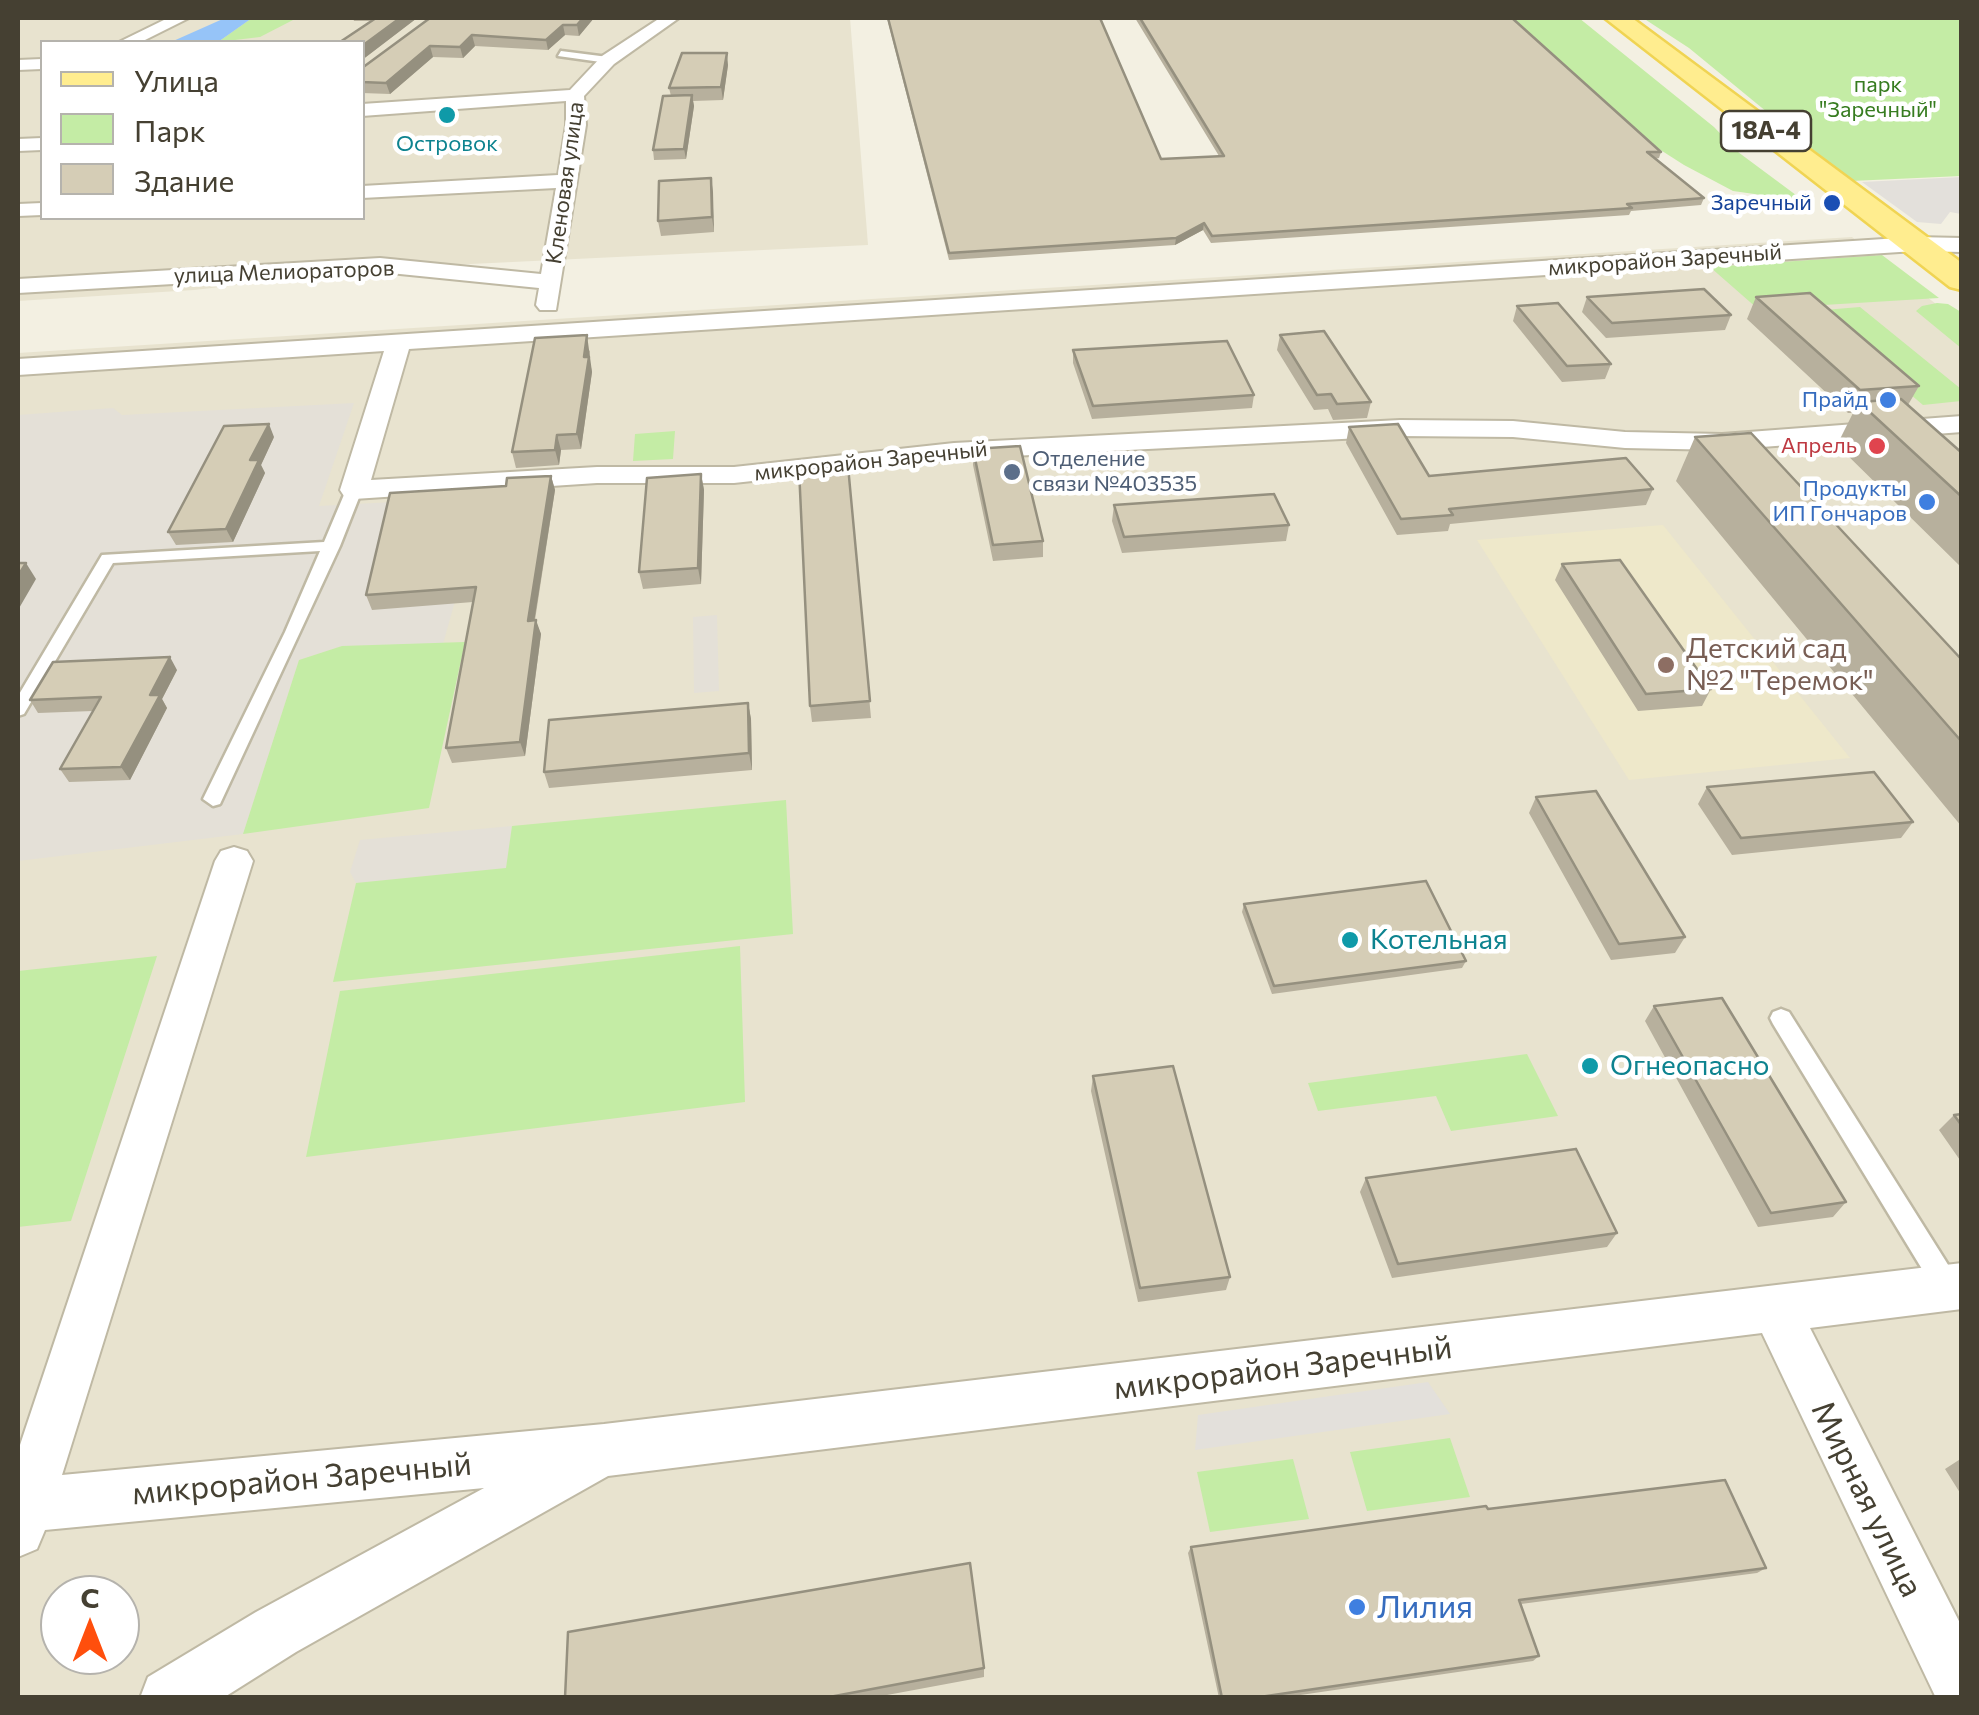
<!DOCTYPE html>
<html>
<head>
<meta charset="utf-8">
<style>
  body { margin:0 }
  #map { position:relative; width:1979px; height:1715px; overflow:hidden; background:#f3f0e2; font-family:Commissioner,sans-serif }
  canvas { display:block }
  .frame { position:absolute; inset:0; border:20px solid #454032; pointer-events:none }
  .legend { position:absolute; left:40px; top:40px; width:325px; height:180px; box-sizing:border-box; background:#fff; border:2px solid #b5b3ad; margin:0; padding:12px 18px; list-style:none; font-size:30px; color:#454032 }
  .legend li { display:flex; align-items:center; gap:20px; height:50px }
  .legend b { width:50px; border:2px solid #b5b3ad }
  .north { position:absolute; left:40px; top:1575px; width:100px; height:100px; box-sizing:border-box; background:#fff; border:2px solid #b5b3ad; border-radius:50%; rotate:0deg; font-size:28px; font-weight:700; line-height:40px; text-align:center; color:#454032 }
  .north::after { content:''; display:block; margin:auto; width:35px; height:45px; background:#ff4f0d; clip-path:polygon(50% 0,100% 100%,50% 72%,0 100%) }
</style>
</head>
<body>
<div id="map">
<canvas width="1979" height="1715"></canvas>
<div class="frame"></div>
<ul class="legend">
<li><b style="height:12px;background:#ffed8f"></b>Улица</li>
<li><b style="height:28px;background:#c4eca5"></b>Парк</li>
<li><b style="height:28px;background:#d5cdb6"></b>Здание</li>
</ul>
<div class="north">С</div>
</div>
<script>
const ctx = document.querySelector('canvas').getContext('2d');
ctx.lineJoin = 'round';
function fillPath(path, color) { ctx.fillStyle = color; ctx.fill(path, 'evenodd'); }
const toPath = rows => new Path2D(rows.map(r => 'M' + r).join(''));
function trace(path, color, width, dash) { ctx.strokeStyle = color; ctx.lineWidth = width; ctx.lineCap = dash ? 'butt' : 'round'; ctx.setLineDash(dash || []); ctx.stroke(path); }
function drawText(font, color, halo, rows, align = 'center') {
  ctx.font = font + ' Commissioner,sans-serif'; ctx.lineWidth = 9; ctx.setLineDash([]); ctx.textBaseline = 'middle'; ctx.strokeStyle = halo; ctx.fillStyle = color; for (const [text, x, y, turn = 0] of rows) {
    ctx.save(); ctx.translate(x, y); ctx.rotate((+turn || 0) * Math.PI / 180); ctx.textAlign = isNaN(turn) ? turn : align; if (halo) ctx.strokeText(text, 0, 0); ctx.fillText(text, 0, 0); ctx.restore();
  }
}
fillPath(toPath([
  [18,18,850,18,868,245,387,268,194,290,18,301],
  [42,42,362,42,362,218,42,218],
  [1852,237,1961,324,1961,1697,18,1698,18,353],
  [60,1595,120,1595,120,1655,60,1655]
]), '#e8e3cf');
fillPath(toPath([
  [354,403,319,506,484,497,443,644,342,646,299,660,243,834,18,861,18,415,113,408,122,415],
  [717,615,719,691,694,693,693,617],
  [512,826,506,868,356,883,350,872,360,840]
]), '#e4e0d7');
fillPath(toPath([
  [1663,525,1850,758,1629,780,1477,540]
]), '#eee8ca');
fillPath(toPath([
  [252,18,309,18,293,20,260,37,218,42],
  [1510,18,1579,18,1714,127,1738,152,1804,201,1733,191,1684,165,1659,149],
  [1643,18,1961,18,1961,176,1851,181,1689,48],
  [1882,255,1939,298,1758,309,1710,267],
  [1937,303,1948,304,1961,312,1961,348,1916,311,1922,306],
  [1860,307,1961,389,1961,401,1923,405,1812,311],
  [675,431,673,459,633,461,635,434],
  [465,642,429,808,243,834,299,660,342,646],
  [786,800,793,934,333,982,356,883,506,868,512,826],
  [740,946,745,1102,306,1157,340,991],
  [157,956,71,1221,18,1227,18,971],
  [1527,1054,1558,1116,1451,1131,1436,1096,1318,1111,1308,1083],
  [1450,1438,1470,1497,1367,1511,1350,1452],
  [1293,1459,1309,1519,1210,1532,1197,1472]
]), '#c4eca5');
fillPath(toPath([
  [1961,177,1961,214,1950,212,1941,224,1917,222,1862,182],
  [1428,1382,1450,1414,1195,1450,1198,1415]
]), '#e3e0db');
fillPath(toPath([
  [225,18,252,18,218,42,171,42]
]), '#96c4f8');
const lane = toPath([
  [561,51,608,57,613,60,608,63,558,56,561,51],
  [354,485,362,490,340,546,220,804,213,806,203,799,285,632,320,551,113,563,24,714,18,716,18,696,102,555,324,542,346,490,354,485],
  [1781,1009,1789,1012,1957,1279,1961,1288,1957,1297,1948,1300,1939,1297,1773,1024,1770,1018,1773,1012,1781,1009]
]);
const street = toPath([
  [168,18,189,18,141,42,119,42,168,18],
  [660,18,679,18,614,64,584,96,586,125,556,310,540,310,536,305,539,288,380,272,18,293,18,279,380,258,541,274,556,188,362,198,362,186,558,175,566,125,566,101,362,116,362,104,570,90,602,56,660,18],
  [42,59,42,69,18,70,18,60,42,59],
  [42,138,42,150,18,151,18,139,42,138],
  [42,203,42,215,18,216,18,204,42,203],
  [1915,237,1962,238,1962,252,1915,251,409,349,371,480,597,467,734,467,954,443,1400,420,1513,421,1625,432,1722,434,1962,416,1962,432,1722,450,1625,448,1513,437,1400,436,954,459,734,483,597,483,354,499,344,496,340,490,384,351,18,375,18,359,1915,237],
  [234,847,247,851,253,861,62,1475,604,1424,1962,1263,1962,1309,1810,1328,1962,1627,1962,1698,1936,1698,1762,1333,608,1476,296,1652,223,1698,140,1698,148,1677,256,1612,484,1488,45,1530,37,1549,18,1557,18,1451,215,861,221,851,234,847]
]);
const primary = toPath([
  [1605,18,1632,18,1962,263,1962,290,1950,287,1605,18]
]);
trace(lane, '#bfb9a4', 5);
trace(street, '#bfb9a4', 4);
trace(primary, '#f0d453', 5);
fillPath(lane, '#fff');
fillPath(street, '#fff');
fillPath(primary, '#ffed8f');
fillPath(toPath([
  [353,18,417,18,362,60,371,21,354,21],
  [430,18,594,18,579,36,565,35,548,50,475,46,463,58,433,57,390,94,362,93,362,68],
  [887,18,1100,18,1161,159,1219,156,1135,18,1512,18,1661,152,1659,158,1655,159,1704,198,1701,205,1631,211,1629,215,1211,243,1203,230,1175,245,949,260],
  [728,65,723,100,693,101,694,106,686,159,654,160,653,150,671,96,669,88],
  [711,178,714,232,661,236,658,221],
  [1587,297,1731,315,1725,330,1606,338,1582,312],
  [1756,297,1919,386,1908,405,1962,453,1962,568,1837,445,1853,413,1848,413,1747,319],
  [1517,306,1611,364,1605,379,1562,382,1513,321],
  [1280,335,1371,402,1367,418,1333,420,1328,409,1314,410,1277,350],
  [590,350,589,358,592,372,581,449,561,450,559,465,516,468,512,452],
  [1073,350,1254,395,1252,408,1092,419,1073,363],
  [1349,427,1429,476,1653,489,1646,505,1450,524,1448,531,1397,535,1346,443],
  [274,437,261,465,265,473,233,542,176,545,168,532],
  [1695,437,1962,660,1962,827,1676,481],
  [973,449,1043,541,1043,557,993,561,973,465],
  [848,466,871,718,812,722,810,706],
  [701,474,704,490,701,584,643,589,639,572],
  [551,476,555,490,535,620,541,634,525,756,452,763,446,748,473,602,372,610,366,595,506,486],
  [1114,505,1289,525,1286,541,1122,553,1112,521],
  [1562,564,1711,689,1702,706,1638,711,1555,580],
  [177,670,162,699,167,708,130,780,69,782,60,769,93,711,38,713,30,700],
  [748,703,751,719,752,770,549,788,544,772],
  [1707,787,1913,822,1901,838,1732,855,1698,804],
  [1536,797,1685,937,1675,953,1611,960,1529,813],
  [1244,904,1466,961,1462,968,1272,994,1242,912],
  [1654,1006,1846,1202,1833,1217,1758,1227,1645,1021],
  [1093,1076,1230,1277,1226,1290,1138,1302,1091,1091],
  [1962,1114,1962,1163,1939,1130,1954,1115],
  [1366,1178,1617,1233,1607,1247,1392,1278,1360,1192],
  [1962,1458,1962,1496,1945,1469],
  [1488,1509,1766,1568,1757,1573,1521,1604,1539,1656,1533,1661,1280,1698,1219,1698,1188,1553,1191,1547],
  [984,1668,984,1677,871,1698,565,1698]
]), '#b7b09d');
fillPath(toPath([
  [400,18,417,18,362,60,362,46],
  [583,18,594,18,579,36,577,25],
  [563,25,565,35,548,50,546,40],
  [472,35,475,46,463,58,460,47],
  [430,46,433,57,390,94,386,83],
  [727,53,728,65,723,100,721,87],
  [692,95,694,106,686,159,684,149],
  [711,178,713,192,714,232,712,217],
  [1204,223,1203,230,1175,245,1176,238],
  [587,335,592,372,581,449,577,434],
  [269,424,274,437,261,465,265,473,233,542,226,529,250,460],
  [557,435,561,450,559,465,555,450],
  [701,474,704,490,701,584,698,568],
  [551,476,555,490,532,635,528,621],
  [26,563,36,579,18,610,18,576],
  [536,620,541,634,525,756,520,742],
  [170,657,177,670,162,699,167,708,130,780,121,767,150,695],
  [748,703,751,719,752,770,749,753]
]), '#95907f');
const building = toPath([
  [376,18,400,18,362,46,362,42,340,42,376,18],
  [430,18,583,18,577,25,563,25,546,40,472,35,460,47,430,46,386,83,362,82,362,68,430,18],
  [888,18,1100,18,1161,159,1224,156,1140,18,1512,18,1661,152,1647,152,1704,198,1627,204,1632,208,1212,236,1204,223,1176,238,949,253,888,18],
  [682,53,727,53,721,87,669,88,682,53],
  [692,95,684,149,653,150,663,96,692,95],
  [711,178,712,217,658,221,659,181,711,178],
  [1704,289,1731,315,1612,323,1587,297,1704,289],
  [1810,293,1919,386,1860,390,1756,297,1810,293],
  [1558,303,1611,364,1567,366,1517,306,1558,303],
  [1324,331,1371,402,1337,404,1331,394,1317,395,1280,335,1324,331],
  [587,335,584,357,589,357,577,434,557,435,555,450,512,452,535,338,587,335],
  [1227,341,1254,395,1093,406,1073,350,1227,341],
  [1901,399,1962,453,1962,497,1859,402,1901,399],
  [269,424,250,460,259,460,226,529,168,532,224,426,269,424],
  [1398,424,1429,476,1626,458,1653,489,1449,509,1453,515,1401,519,1349,427,1398,424],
  [1751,433,1962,660,1962,742,1695,437,1751,433],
  [1020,446,1043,541,993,545,973,449,1020,446],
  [848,466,870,701,810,706,799,469,848,466],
  [701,474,698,568,639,572,647,478,701,474],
  [551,476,528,621,536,620,520,742,446,748,476,587,366,595,390,493,506,486,507,478,551,476],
  [1274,494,1289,525,1124,537,1114,505,1274,494],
  [1620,560,1711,689,1646,694,1562,564,1620,560],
  [18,563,26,563,18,576,18,563],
  [170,657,150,695,160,695,121,767,60,769,101,697,30,700,53,662,170,657],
  [748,703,749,753,544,772,549,720,748,703],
  [1874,772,1913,822,1741,838,1707,787,1874,772],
  [1596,791,1685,937,1619,944,1536,797,1596,791],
  [1426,881,1466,961,1274,986,1244,904,1426,881],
  [1722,998,1846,1202,1771,1213,1654,1006,1722,998],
  [1173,1066,1230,1277,1140,1288,1093,1076,1173,1066],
  [1962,1114,1962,1126,1954,1115,1962,1114],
  [1576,1149,1617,1233,1398,1264,1366,1178,1576,1149],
  [1725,1480,1766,1568,1519,1600,1539,1656,1253,1698,1222,1698,1191,1547,1486,1506,1488,1509,1725,1480],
  [970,1563,984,1668,824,1698,565,1698,568,1632,970,1563]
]);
fillPath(building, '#d5cdb6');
trace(building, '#95907f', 2.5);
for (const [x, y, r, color] of [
  [447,115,10,"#0f9aa8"],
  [1832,203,10,"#1a4fb4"],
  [1888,400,10,"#3f7fe0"],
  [1877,446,10,"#e0444e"],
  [1012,472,10,"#5c6f8a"],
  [1927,502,10,"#3f7fe0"],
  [1666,665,10,"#8d6e63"],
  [1350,940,10,"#0f9aa8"],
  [1590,1066,10,"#0f9aa8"],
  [1357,1607,10,"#3f7fe0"]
]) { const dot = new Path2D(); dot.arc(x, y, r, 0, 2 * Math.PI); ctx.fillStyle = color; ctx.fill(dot); trace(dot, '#fff', 4); }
drawText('22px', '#377c20', '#fff', [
  ["парк",1878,85],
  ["\"Заречный\"",1878,110]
]);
drawText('22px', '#0d838f', '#fff', [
  ["Островок",447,144]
]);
drawText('22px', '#454032', '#fff', [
  ["Кленовая улица",565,183,-82],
  ["микрорайон Заречный",1665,260,-4],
  ["улица Мелиораторов",284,272,-2],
  ["микрорайон Заречный",871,461,-6]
]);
drawText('22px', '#164399', '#fff', [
  ["Заречный",1812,203]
], 'right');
drawText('22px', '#366cbe', '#fff', [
  ["Прайд",1868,400],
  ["Продукты",1907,489],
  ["ИП Гончаров",1907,514]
], 'right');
drawText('22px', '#be3a42', '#fff', [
  ["Апрель",1857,446]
], 'right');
drawText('22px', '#4e5e75', '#fff', [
  ["Отделение",1032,459],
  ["связи №403535",1032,484]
], 'left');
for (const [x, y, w] of [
  [1766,131,90]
]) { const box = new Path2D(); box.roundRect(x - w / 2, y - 20, w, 40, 8); ctx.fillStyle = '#fff'; ctx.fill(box); trace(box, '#454032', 2.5); }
drawText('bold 25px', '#454032', null, [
  ["18А-4",1766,131]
]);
drawText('28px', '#785e54', '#fff', [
  ["Детский сад",1686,649],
  ["№2 \"Теремок\"",1686,681]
], 'left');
drawText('28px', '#0d838f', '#fff', [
  ["Котельная",1370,940],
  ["Огнеопасно",1610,1066]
], 'left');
drawText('32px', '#454032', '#fff', [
  ["микрорайон Заречный",1283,1368,-7],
  ["микрорайон Заречный",302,1479,-5],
  ["Мирная улица",1867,1499,64]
]);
drawText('32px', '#366cbe', '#fff', [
  ["Лилия",1377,1607]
], 'left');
</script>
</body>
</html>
